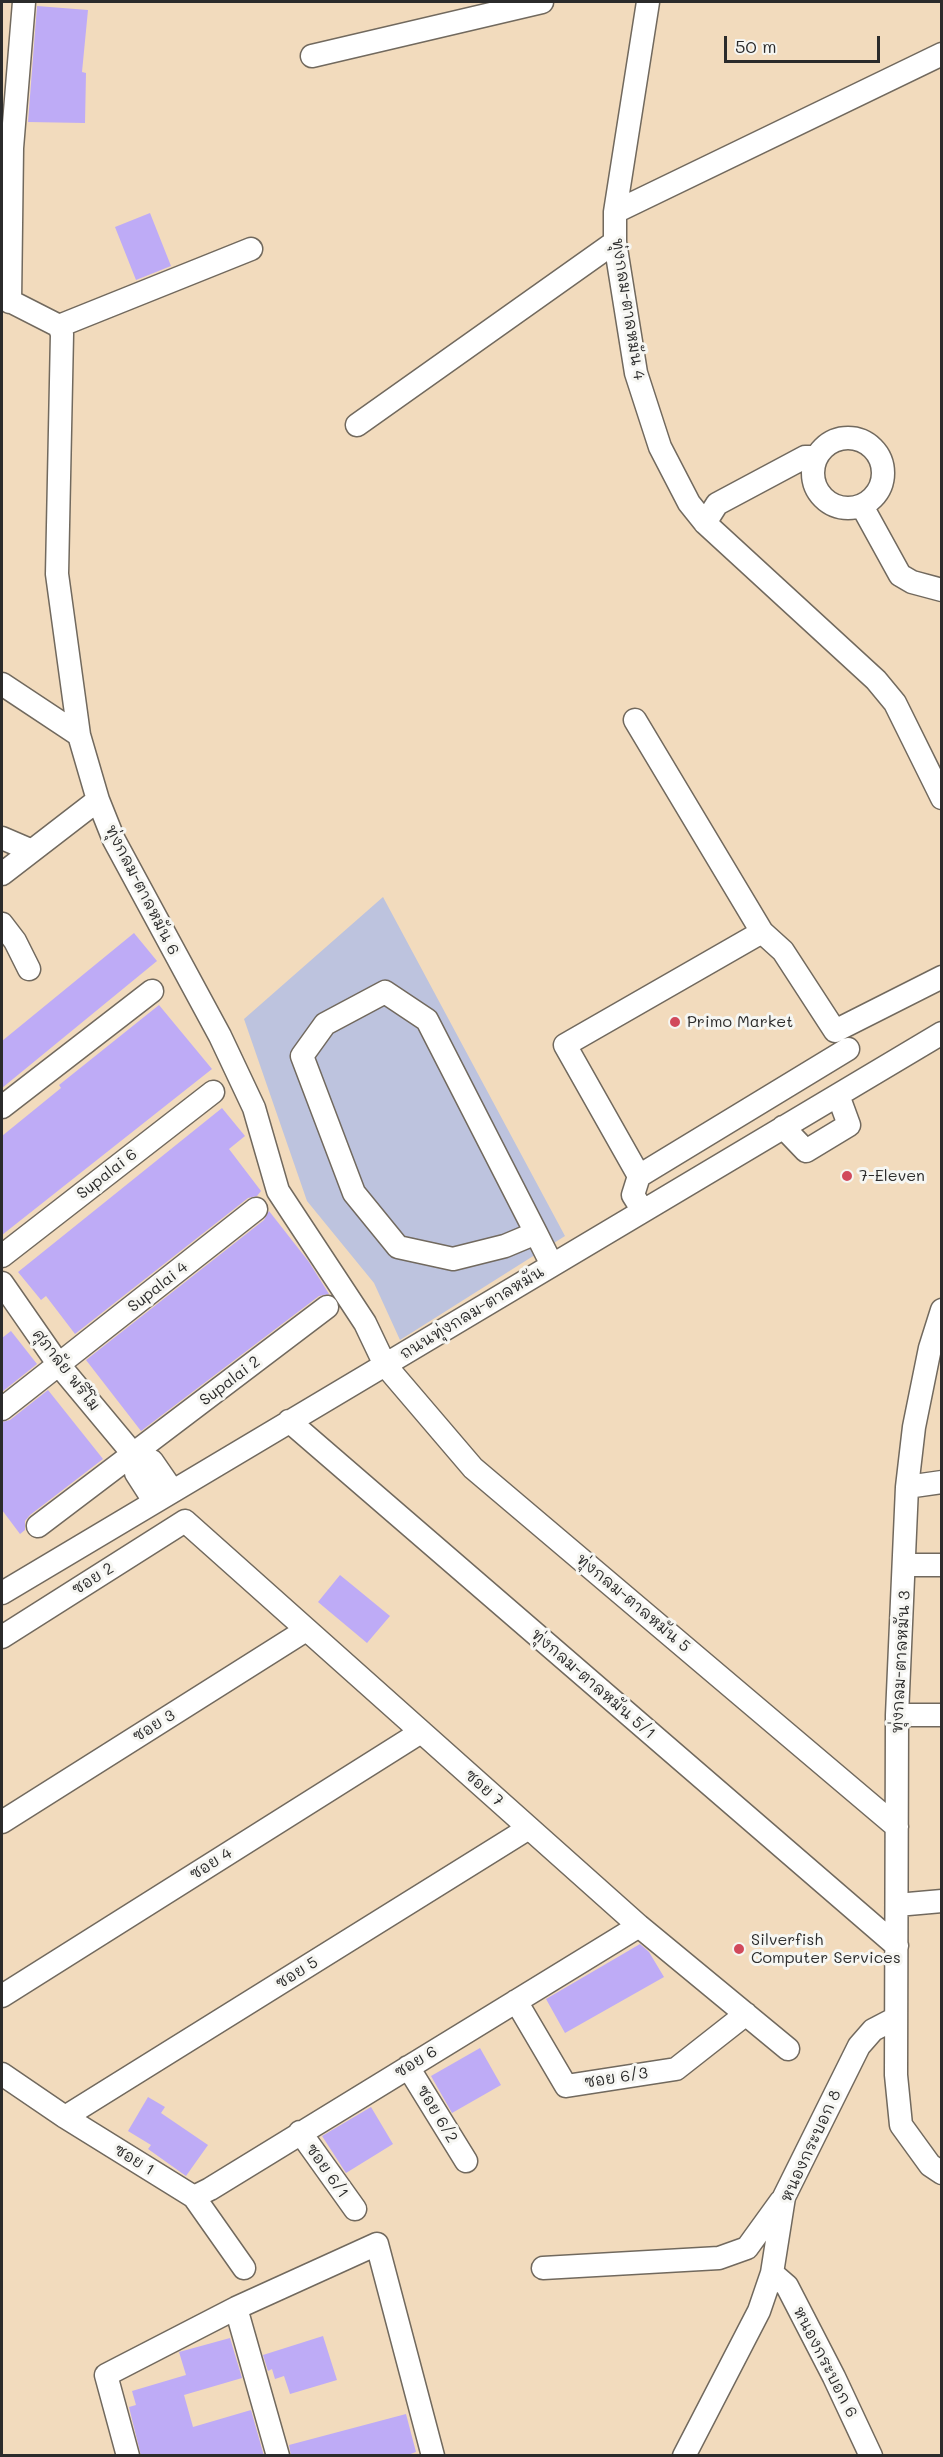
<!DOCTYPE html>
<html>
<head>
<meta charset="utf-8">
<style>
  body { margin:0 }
  #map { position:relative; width:943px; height:2457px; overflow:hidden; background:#f2dbbd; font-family:Mali,sans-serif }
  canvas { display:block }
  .frame { position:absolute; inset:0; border:3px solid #2b2b2b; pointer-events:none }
  .scale { position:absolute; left:724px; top:36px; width:156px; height:27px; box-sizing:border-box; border:3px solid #2b2b2b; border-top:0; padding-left:8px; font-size:18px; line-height:21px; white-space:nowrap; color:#2b2b2b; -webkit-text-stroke:4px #f6f6f2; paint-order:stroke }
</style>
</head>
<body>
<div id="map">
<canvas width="943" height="2457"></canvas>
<div class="frame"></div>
<div class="scale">50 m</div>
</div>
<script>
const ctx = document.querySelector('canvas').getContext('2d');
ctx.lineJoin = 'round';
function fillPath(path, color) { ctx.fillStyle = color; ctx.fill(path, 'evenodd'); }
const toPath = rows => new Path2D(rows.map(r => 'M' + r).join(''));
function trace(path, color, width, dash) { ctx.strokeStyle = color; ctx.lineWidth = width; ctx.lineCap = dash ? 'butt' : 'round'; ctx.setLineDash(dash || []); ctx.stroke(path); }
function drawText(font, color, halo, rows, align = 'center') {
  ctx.font = font + ' Mali,"Playpen Sans Thai",sans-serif'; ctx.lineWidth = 6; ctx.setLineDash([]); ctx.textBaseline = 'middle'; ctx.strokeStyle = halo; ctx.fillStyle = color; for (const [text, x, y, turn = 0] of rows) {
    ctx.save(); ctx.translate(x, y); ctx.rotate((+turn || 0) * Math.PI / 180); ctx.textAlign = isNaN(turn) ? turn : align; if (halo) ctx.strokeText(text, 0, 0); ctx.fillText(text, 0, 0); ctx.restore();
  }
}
fillPath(toPath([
  [383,897,565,1236,400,1340,374,1283,307,1201,244,1019]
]), '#bdc3de');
fillPath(toPath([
  [37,6,88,10,82,72,86,73,85,123,28,122],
  [150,213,171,266,136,280,115,227],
  [134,933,157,961,2,1088,2,1041],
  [159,1005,212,1069,2,1235,2,1136,61,1088,59,1085],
  [222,1108,245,1136,229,1149,261,1191,257,1196,248,1198,75,1334,46,1296,41,1300,18,1272],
  [269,1211,309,1262,329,1294,319,1296,141,1431,86,1360,264,1220],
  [11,1331,37,1364,2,1392,2,1338],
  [48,1390,103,1459,30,1515,25,1521,25,1530,20,1534,2,1510,2,1422,10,1420],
  [340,1575,390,1616,367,1643,318,1602],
  [640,1944,649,1952,664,1977,565,2033,546,1999],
  [480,2048,501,2085,452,2113,431,2076],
  [148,2097,165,2107,161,2113,208,2145,186,2176,148,2149,151,2145,128,2131],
  [371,2107,393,2144,346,2173,322,2136],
  [323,2336,337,2380,290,2394,284,2376,275,2379,272,2369,268,2371,263,2355],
  [230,2338,242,2378,184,2395,193,2427,251,2410,264,2456,141,2456,129,2407,136,2405,132,2391,186,2375,179,2352],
  [406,2414,416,2452,405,2456,291,2456,289,2445]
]), '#beabf6');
const minor = toPath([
  [648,2,615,212,615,242,636,373,660,447,689,503,705,523,876,680,895,703,942,798],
  [312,56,542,2],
  [615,212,942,54],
  [2,297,59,326,62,334,57,574,79,735,98,800,114,840,220,1036,254,1108,278,1191,365,1323,385,1365,473,1468,897,1827],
  [10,302,12,148,24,2],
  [59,326,251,249],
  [357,425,615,242],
  '813 473a35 35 0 1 1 70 0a35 35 0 1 1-70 0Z',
  [862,506,900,575,912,582,942,590],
  [705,523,717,504,805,457,816,457],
  [2,684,79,735],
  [635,720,762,932],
  [2,838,30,850],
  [2,874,98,800],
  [2,924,15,941,29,969],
  [2,1107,152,991],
  [783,1127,806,1151,849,1125,838,1095],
  [639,1176,848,1049],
  [643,1211,633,1195,639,1176,565,1045,762,932,783,951,835,1031,942,977],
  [536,1233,505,1246,453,1259,398,1247,354,1193,302,1056,325,1024,385,992,427,1020,536,1233,552,1265],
  [2,1256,213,1092],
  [2,1283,59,1365,134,1455,152,1461,172,1490],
  [942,1310,930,1348,914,1427,907,1487,897,1715,896,2075,901,2125,930,2165,942,2173],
  [2,1409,256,1209],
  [289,1421,897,1946],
  [134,1455,136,1473,154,1501],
  [907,1487,942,1482],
  [38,1526,327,1307],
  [905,1565,942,1565],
  [2,1593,942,1033],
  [2,1637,185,1521,639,1926,788,2049],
  [897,1715,942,1715],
  [2,1822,306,1630],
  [897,1905,942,1901],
  [2,1996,421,1732],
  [516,2001,566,2086,676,2069,746,2014],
  [408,2067,466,2161],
  [2,2074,65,2117,194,2197,244,2268],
  [65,2117,529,1828],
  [300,2132,355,2209],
  [194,2197,210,2189,639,1926],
  [543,2268,719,2258,747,2248,781,2201],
  [772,2273,787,2286,834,2377,871,2456],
  [236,2308,278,2456],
  [128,2456,106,2375,236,2308,377,2244,433,2456],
  [684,2456,759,2311,772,2273,784,2197,859,2046,873,2030,896,2018]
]);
trace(minor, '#71695e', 25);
trace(minor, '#fff', 22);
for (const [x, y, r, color] of [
  [675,1022,6,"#d1495b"],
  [847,1176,6,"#d1495b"],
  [739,1949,6,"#d1495b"]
]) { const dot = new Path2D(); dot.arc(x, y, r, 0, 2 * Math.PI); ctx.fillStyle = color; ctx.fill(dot); trace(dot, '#f6f6f2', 2); }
drawText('16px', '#2b2b2b', '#f6f6f2', [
  ["ทุ่งกลม-ตาลหมัน 4",628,309,81],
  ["ทุ่งกลม-ตาลหมัน 6",142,890,63],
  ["Supalai 6",107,1174,-38],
  ["Supalai 4",158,1287,-38],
  ["ถนนทุ่งกลม-ตาลหมัน",472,1313,-31],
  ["ศุภาลัย พรีโม",66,1370,52],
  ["Supalai 2",230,1381,-37],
  ["ซอย 2",93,1579,-32],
  ["ทุ่งกลม-ตาลหมัน 5",633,1603,40],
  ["ทุ่งกลม-ตาลหมัน 3",901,1662,-87],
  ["ทุ่งกลม-ตาลหมัน 5/1",593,1684,41],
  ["ซอย 3",154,1726,-32],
  ["ซอย 7",484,1788,42],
  ["ซอย 4",211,1864,-32],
  ["ซอย 5",297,1973,-32],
  ["ซอย 6",416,2062,-31],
  ["ซอย 6/3",616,2078,-9],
  ["ซอย 6/2",437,2114,59],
  ["หนองกระบอก 8",811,2146,-65],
  ["ซอย 1",134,2160,32],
  ["ซอย 6/1",327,2171,55],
  ["หนองกระบอก 6",825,2362,63]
]);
drawText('16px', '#2b2b2b', '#f6f6f2', [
  ["Primo Market",687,1022],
  ["7-Eleven",859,1176],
  ["Silverfish",751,1940],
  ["Computer Services",751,1958]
], 'left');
</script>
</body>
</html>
